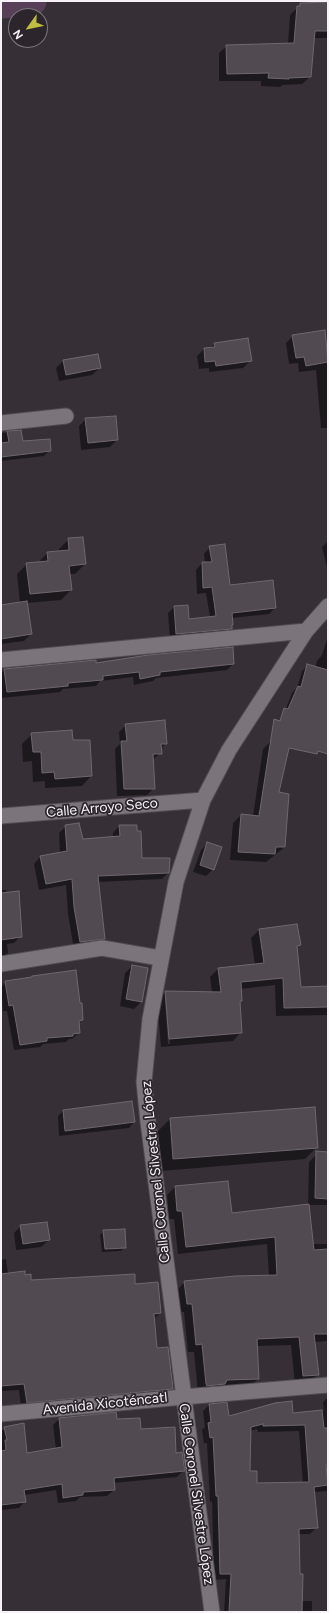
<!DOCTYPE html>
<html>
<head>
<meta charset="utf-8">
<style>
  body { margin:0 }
  #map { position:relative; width:329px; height:1613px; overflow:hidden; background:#362f36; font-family:Figtree,sans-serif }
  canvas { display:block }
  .frame { position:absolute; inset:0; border:2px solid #f6f2f7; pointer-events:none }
  .north { position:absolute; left:8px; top:8px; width:40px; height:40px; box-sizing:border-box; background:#2c262c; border:1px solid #7d787d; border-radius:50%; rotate:237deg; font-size:11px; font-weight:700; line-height:16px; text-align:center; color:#f6f2f7 }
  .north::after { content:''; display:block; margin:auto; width:14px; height:18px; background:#c0be40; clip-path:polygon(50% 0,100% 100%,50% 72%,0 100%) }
</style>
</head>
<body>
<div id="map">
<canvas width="329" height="1613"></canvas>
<div class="frame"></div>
<div class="north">N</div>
</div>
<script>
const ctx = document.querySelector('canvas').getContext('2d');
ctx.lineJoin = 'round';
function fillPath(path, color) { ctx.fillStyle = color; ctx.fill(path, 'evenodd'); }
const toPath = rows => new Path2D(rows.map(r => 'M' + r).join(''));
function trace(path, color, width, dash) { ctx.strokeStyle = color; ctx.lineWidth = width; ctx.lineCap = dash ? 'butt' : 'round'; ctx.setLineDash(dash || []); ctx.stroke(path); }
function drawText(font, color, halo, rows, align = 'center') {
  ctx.font = font + ' Figtree,sans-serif'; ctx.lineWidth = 3.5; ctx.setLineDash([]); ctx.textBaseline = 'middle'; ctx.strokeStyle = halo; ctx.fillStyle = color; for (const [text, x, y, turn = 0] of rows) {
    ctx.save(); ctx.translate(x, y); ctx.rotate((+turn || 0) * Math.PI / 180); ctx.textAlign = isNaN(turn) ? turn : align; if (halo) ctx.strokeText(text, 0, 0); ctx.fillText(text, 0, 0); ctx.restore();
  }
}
fillPath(toPath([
  [328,3,328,38,313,38,310,77,302,84,282,85,280,87,261,86,261,81,219,81,219,53,227,46,288,44,290,15,301,4],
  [293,336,328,351,328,428,321,428,316,370,299,372,298,363,289,364,286,343],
  [215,344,250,361,243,368,209,372,209,368,199,369,197,356,204,349,210,348],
  [63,361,100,368,92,375,59,381,56,368],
  [86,419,117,440,110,447,81,450,79,426],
  [20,431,22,442,50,450,44,456,1,461,1,433],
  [69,539,85,564,75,574,69,574,71,590,61,600,26,603,31,634,24,641,1,644,1,606,20,603,17,574,27,564,38,563,47,553,59,552,59,549],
  [328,541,328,566,327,567,322,547],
  [210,547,229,586,275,608,269,614,232,618,231,629,224,635,170,640,168,613,174,607,187,606,188,620,210,617,206,593,197,594,196,570,202,563,205,563,204,554],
  [328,636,328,734,280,724,292,693,297,688,302,671,307,666,315,668,317,661,322,655],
  [233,664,227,670,156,678,153,681,134,685,133,677,100,681,96,686,63,689,60,692,1,698,1,673,4,670],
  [126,725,166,743,161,749,161,753,152,760,154,788,147,795,117,796,115,749,120,744,119,732],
  [32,734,72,741,91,776,82,786,45,788,45,781,33,782,32,761,23,762,22,744],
  [271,741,278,793,288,795,285,847,266,862,230,860,233,823,241,815,253,816,263,749],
  [66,826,82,840,113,838,113,833,119,826,141,859,168,873,162,879,97,882,104,939,98,946,74,949,68,914,66,885,39,890,34,864,40,857,60,853,59,833],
  [208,843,213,869,206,876,193,872,201,850],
  [1,890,6,890,21,936,14,943,7,944,8,953,1,960],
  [259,930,299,945,296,949,300,988,328,987,328,1015,276,1016,275,985,240,989,239,1002,241,1032,233,1041,161,1047,157,1000,165,992,212,992,210,977,218,969,255,965,251,938],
  [165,999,167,999,170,1044,168,1044],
  [132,966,141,1002,134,1009,120,1006,125,973],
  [31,979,82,1020,78,1024,79,1033,72,1039,69,1039,66,1042,43,1044,40,1047,14,1050,7,1011,3,1011,1,987,6,982],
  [132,1102,134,1122,129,1128,59,1136,58,1116,63,1111],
  [314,1108,317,1147,305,1159,161,1171,158,1131,170,1119],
  [316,1155,328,1155,328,1205,308,1205,309,1162],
  [175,1187,231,1214,312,1244,328,1244,328,1341,314,1342,318,1374,310,1383,295,1384,291,1345,257,1346,258,1379,250,1387,198,1393,194,1352,188,1352,184,1312,179,1312,177,1290,185,1282,269,1276,267,1244,178,1254,174,1219,169,1219,167,1195],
  [21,1226,49,1240,41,1247,16,1250,14,1233],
  [104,1231,125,1247,121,1251,102,1252,100,1235],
  [6,1259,8,1274,24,1276,30,1281,134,1285,160,1313,154,1319,157,1349,172,1389,166,1394,21,1408,19,1390,1,1391,1,1260],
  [328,1397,328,1491,314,1492,317,1527,310,1534,298,1534,299,1575,302,1601,312,1601,312,1612,224,1612,226,1579,214,1580,212,1501,210,1502,207,1443,204,1443,202,1430,205,1427,203,1411,209,1405,228,1417,324,1411,323,1402],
  [257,1429,258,1432,299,1431,303,1484,256,1484,249,1472,250,1431],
  [59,1419,116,1421,140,1430,175,1454,183,1471,177,1477,113,1483,114,1490,107,1496,80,1497,76,1501,58,1503,56,1490,24,1495,25,1501,19,1508,1,1510,1,1432,5,1428,26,1454,56,1449,53,1425]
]), '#0007');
trace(toPath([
  [1,3,31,1]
]), '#563f57', 31);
const building = toPath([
  [328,2,328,31,315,31,311,77,289,78,289,79,268,78,269,73,227,74,226,45,294,43,297,6,300,6,300,3,328,2],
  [325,330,328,362,306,366,304,357,296,358,292,335,325,330],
  [248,338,252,361,216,366,215,361,205,362,204,348,215,347,214,343,248,338],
  [98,354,101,368,66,375,63,360,98,354],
  [116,416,118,440,88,443,85,418,116,416],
  [21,430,23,441,50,439,51,451,1,457,1,443,9,442,7,431,21,430],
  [83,537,86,564,69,566,72,590,30,594,26,563,48,561,47,552,69,550,68,538,83,537],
  [225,544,230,585,273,580,276,608,232,613,233,625,232,625,232,629,176,634,174,606,188,605,189,619,216,616,212,587,203,588,202,562,212,562,209,546,225,544],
  [27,601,32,634,1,639,1,605,27,601],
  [233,647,234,664,160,672,160,675,140,679,139,672,103,676,103,680,68,683,68,686,7,692,4,669,96,660,96,663,148,655,233,647],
  [307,664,328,670,328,754,318,751,317,754,289,748,279,792,289,794,285,847,276,847,275,854,238,852,241,814,259,816,274,719,280,721,284,708,288,709,298,686,301,687,307,664],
  [165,720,167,744,161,744,162,754,153,754,155,789,124,789,121,741,127,741,125,724,165,720],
  [72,730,73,740,90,740,92,776,55,779,54,772,42,773,41,752,33,752,31,733,72,730],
  [79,823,83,839,120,836,119,825,137,825,137,831,141,831,142,858,170,858,169,873,98,876,105,939,80,942,74,907,72,879,46,884,40,856,67,851,65,825,79,823],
  [207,842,222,847,214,870,200,865,207,842],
  [19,891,22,937,1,940,1,893,19,891],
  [297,924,301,945,297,946,301,987,328,986,328,1007,284,1008,283,978,241,982,242,1001,240,1001,242,1033,169,1039,165,991,221,992,218,968,264,963,259,929,297,924],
  [132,965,148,968,142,1002,126,999,132,965],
  [76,970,80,1003,82,1003,83,1020,79,1021,80,1033,73,1034,73,1036,47,1038,47,1041,20,1045,13,1005,9,1006,5,981,32,977,32,976,76,970],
  [132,1101,135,1122,65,1131,63,1110,132,1101],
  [315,1107,318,1148,173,1159,170,1118,315,1107],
  [316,1151,328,1152,328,1199,315,1198,316,1151],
  [228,1181,232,1213,309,1204,314,1250,328,1249,328,1334,314,1334,319,1375,303,1376,299,1337,257,1339,259,1379,227,1380,225,1384,207,1386,206,1384,202,1344,196,1345,192,1304,187,1304,184,1281,235,1276,277,1275,275,1237,186,1247,182,1211,177,1211,175,1186,228,1181],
  [47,1222,50,1240,23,1244,20,1225,47,1222],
  [125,1229,126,1248,105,1249,103,1230,125,1229],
  [25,1271,25,1275,31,1274,31,1280,135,1274,135,1284,158,1282,161,1313,154,1314,157,1348,168,1347,173,1389,27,1403,24,1384,1,1386,1,1274,25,1271],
  [292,1401,293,1413,322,1410,324,1428,327,1428,328,1438,328,1465,326,1465,328,1485,314,1487,318,1528,299,1529,300,1574,303,1574,302,1612,229,1612,231,1574,220,1574,218,1496,216,1496,213,1437,210,1438,208,1423,211,1422,209,1404,227,1402,229,1416,275,1403,292,1401],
  [263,1424,263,1426,305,1425,309,1482,257,1483,257,1471,250,1471,251,1427,263,1424],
  [116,1412,117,1419,140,1418,141,1429,175,1427,176,1453,182,1452,185,1471,114,1478,115,1490,83,1492,83,1495,63,1498,62,1484,24,1490,26,1502,1,1505,1,1451,6,1450,5,1440,7,1440,4,1427,24,1423,27,1453,62,1447,59,1418,116,1412]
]);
fillPath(building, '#514a51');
trace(building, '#6f686f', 1);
const minor = toPath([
  [1,423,66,416],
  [1,660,306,631],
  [1,816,203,800],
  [1,964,102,948,160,958],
  [1,1414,183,1397,328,1385],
  [212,1612,148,1122,144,1082,150,1019,176,882,203,800,229,750,306,631,328,606]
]);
trace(minor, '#514c52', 17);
trace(minor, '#7b747b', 15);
drawText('14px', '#f6f2f7', '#2c262c', [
  ["Calle Arroyo Seco",102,808,-5],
  ["Calle Coronel Silvestre López",156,1172,-96],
  ["Avenida Xicoténcatl",105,1404,-6],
  ["Calle Coronel Silvestre López",196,1494,82]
]);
</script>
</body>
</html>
